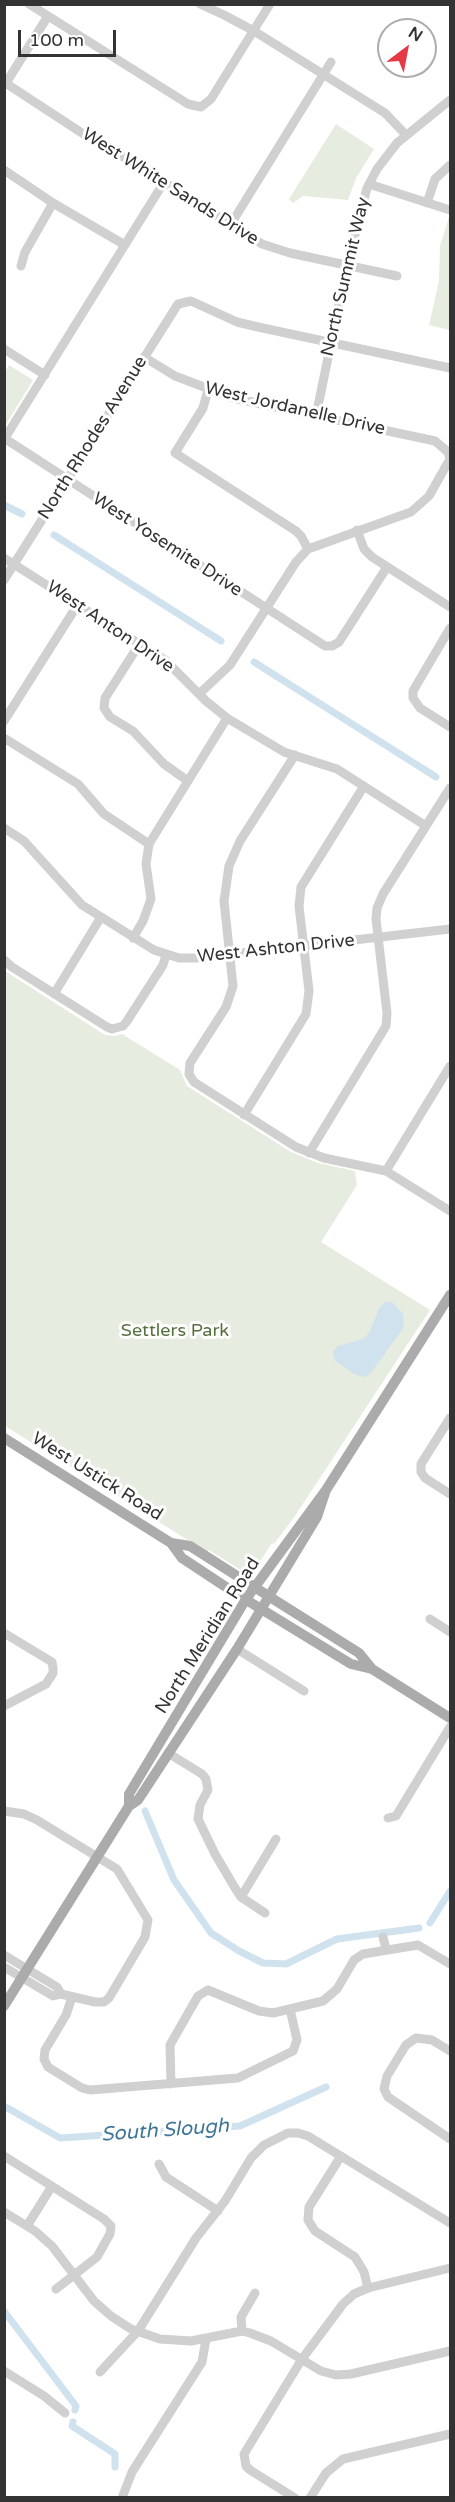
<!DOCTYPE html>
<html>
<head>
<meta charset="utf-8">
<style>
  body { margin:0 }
  #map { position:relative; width:455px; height:2502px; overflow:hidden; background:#fff; font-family:"Varela Round",sans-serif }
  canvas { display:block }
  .frame { position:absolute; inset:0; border:6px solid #333; pointer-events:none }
  .north { position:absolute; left:377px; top:18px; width:60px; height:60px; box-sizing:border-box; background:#fff; border:2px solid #adadad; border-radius:50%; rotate:32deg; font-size:16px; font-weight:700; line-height:24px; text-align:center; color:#333 }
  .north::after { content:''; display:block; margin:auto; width:21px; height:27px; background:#e63946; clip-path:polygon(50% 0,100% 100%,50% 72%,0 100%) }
  .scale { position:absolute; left:18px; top:30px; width:98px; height:27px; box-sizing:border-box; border:3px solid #333; border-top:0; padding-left:8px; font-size:18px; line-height:21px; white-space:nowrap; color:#333; -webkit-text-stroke:4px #fff; paint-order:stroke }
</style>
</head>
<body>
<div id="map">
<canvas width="455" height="2502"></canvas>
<div class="frame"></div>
<div class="north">N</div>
<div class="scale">100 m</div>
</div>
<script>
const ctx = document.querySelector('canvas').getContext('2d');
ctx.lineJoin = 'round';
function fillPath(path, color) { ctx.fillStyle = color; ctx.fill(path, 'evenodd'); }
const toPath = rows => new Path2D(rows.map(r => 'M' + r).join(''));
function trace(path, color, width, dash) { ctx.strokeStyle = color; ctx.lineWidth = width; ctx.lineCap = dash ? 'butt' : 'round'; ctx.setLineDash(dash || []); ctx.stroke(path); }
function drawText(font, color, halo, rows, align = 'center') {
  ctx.font = font + ' "Varela Round",sans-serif'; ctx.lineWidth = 6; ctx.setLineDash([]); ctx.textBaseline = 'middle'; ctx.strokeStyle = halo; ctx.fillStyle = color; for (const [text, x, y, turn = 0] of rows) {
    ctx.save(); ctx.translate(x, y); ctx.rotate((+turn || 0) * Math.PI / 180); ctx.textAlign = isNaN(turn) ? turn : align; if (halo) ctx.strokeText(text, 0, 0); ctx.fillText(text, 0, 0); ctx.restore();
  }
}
fillPath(toPath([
  [336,124,374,149,356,178,348,200,303,196,293,203,289,199],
  [449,217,450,217,450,330,429,325,439,281,440,246],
  [9,365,33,380,5,426,5,372],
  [5,971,105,1035,115,1036,122,1034,180,1070,187,1086,291,1152,318,1163,355,1171,357,1185,321,1242,430,1310,295,1516,274,1544,272,1543,255,1569,244,1572,209,1550,207,1552,5,1426]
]), '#e6ecdf');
fillPath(toPath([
  [386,1302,392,1302,403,1314,404,1327,370,1374,364,1377,356,1375,335,1361,333,1352,338,1346,363,1339,369,1333,380,1307]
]), '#cfe2ee');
trace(toPath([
  [4,505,22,514],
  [54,535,221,641],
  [254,662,436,777],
  [145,1811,174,1880,211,1933,239,1951,263,1963,286,1964,337,1939,419,1928],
  [430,1923,450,1891],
  [4,2106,60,2138,240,2126,326,2087],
  [4,2311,76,2406,75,2410],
  [73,2422,72,2426,115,2454,115,2467]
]), '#cfe2ee', 7);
trace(toPath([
  [29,4,188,104,201,107,211,99,270,4],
  [200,4,224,15,254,31,385,113,406,135],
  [4,82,88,137,127,159,262,244,290,253,397,276],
  [6,83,48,16],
  [4,170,53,203,125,245],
  [369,184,450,210],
  [427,203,435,179,450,165],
  [231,224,331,62],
  [21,266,25,252,53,203],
  [4,349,45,375],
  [144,357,175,376,233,398,435,441,448,452,450,459,429,496,411,512,308,549,296,562,230,665,199,694],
  [208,390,203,408,175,453,296,531,301,536,308,549],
  [316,416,347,265,367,188,377,169,397,143,450,100],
  [4,438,325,646,332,646,339,642,387,567],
  [5,438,164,182],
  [357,530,364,549,372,557,450,607],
  [4,558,165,660,206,701,227,718,284,752,337,769,426,826],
  [4,580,178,304,191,301,237,322,258,327,450,368],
  [450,628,413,691,413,698,420,708,450,727],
  [140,643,105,698,104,708,110,717,133,731,164,764,188,781],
  [4,721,78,604],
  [4,738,78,784,104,814,149,844],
  [295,755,240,841,229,866,224,901,233,986,226,1007,190,1063,189,1074,194,1082,296,1147,324,1158,386,1171,450,1211],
  [4,828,24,841,82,905,154,950,179,958,197,958,450,929],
  [133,938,143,921,151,899,146,864,149,844,227,718],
  [4,960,12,967,107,1027,112,1029,123,1026,127,1021,163,965,166,955],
  [54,994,101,917],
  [244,1115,306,1014,309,991,299,906,301,887,364,786],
  [309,1153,386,1026,387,1013,376,919,377,908,383,894,450,788],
  [386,1171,450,1066],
  [450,1418,421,1464,421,1472,425,1478,450,1494],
  [430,1619,450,1632],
  [4,1633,52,1662,53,1668,53,1673,46,1684,4,1706],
  [237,1649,304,1691],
  [168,1753,202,1774,206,1779,208,1790,200,1805,198,1819,215,1854,235,1888,241,1897,265,1913],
  [4,1811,24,1814,37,1820,117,1869,148,1920,145,1937,109,1998,104,2002,95,2002,61,1994],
  [388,1818,396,1816,450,1727],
  [241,1897,276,1839],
  [383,1937,386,1949],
  [4,1955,57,1987,61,1994,53,1996,4,1967],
  [72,1997,66,2015,45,2050,44,2059,48,2067,82,2088,90,2090,238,2078,293,2051,297,2040,290,2009],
  [450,2051,432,2040,416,2038,406,2045,387,2076,384,2089,388,2097,450,2139],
  [171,2084,170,2045,198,1996,208,1990,259,2011,273,2013,323,2001,337,1989,354,1960,363,1954,418,1945,450,1964],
  [4,2156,104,2219,111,2226,110,2234,97,2257,56,2289],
  [341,2156,309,2207,308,2220,315,2231,355,2257,364,2272,368,2288],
  [159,2164,166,2177,218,2211],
  [4,2212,35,2231,52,2246,94,2301,111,2316,131,2329,160,2339,191,2341,242,2331,250,2333,271,2341,321,2371,336,2375,351,2374,450,2351],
  [27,2226,52,2186],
  [242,2331,241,2317,255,2293],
  [4,2371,44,2396,65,2413],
  [100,2372,138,2331,196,2238,225,2201,251,2158,264,2145,288,2133,298,2133,308,2136,450,2223],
  [122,2498,132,2472,202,2362,206,2339],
  [295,2498,250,2470,246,2466,244,2454,302,2359,343,2304,354,2294,368,2288,450,2268],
  [310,2498,326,2473,343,2459,450,2434]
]), '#d0d0d0', 9);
trace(toPath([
  [4,1438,171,1543,190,1546,281,1604,359,1653,372,1669],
  [171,1543,182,1558,235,1593,351,1664,372,1669,450,1718],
  [129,1806,129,1794,246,1599,326,1490,450,1295],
  [4,2006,129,1806,138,1800,237,1649,317,1517,326,1490]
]), '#ababab', 10);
drawText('18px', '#333', '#fff', [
  ["West White Sands Drive",170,187,32],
  ["North Summit Way",346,277,-77],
  ["West Jordanelle Drive",295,409,13],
  ["North Rhodes Avenue",93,438,-58],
  ["West Yosemite Drive",167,545,33],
  ["West Anton Drive",110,627,34],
  ["West Ashton Drive",276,949,-6],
  ["West Ustick Road",97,1477,32],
  ["North Meridian Road",208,1636,-58]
]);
drawText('18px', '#56703f', '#fff', [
  ["Settlers Park",175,1331]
]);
drawText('italic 20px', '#3f7597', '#fff', [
  ["South Slough",165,2131,-4]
]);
</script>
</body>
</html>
